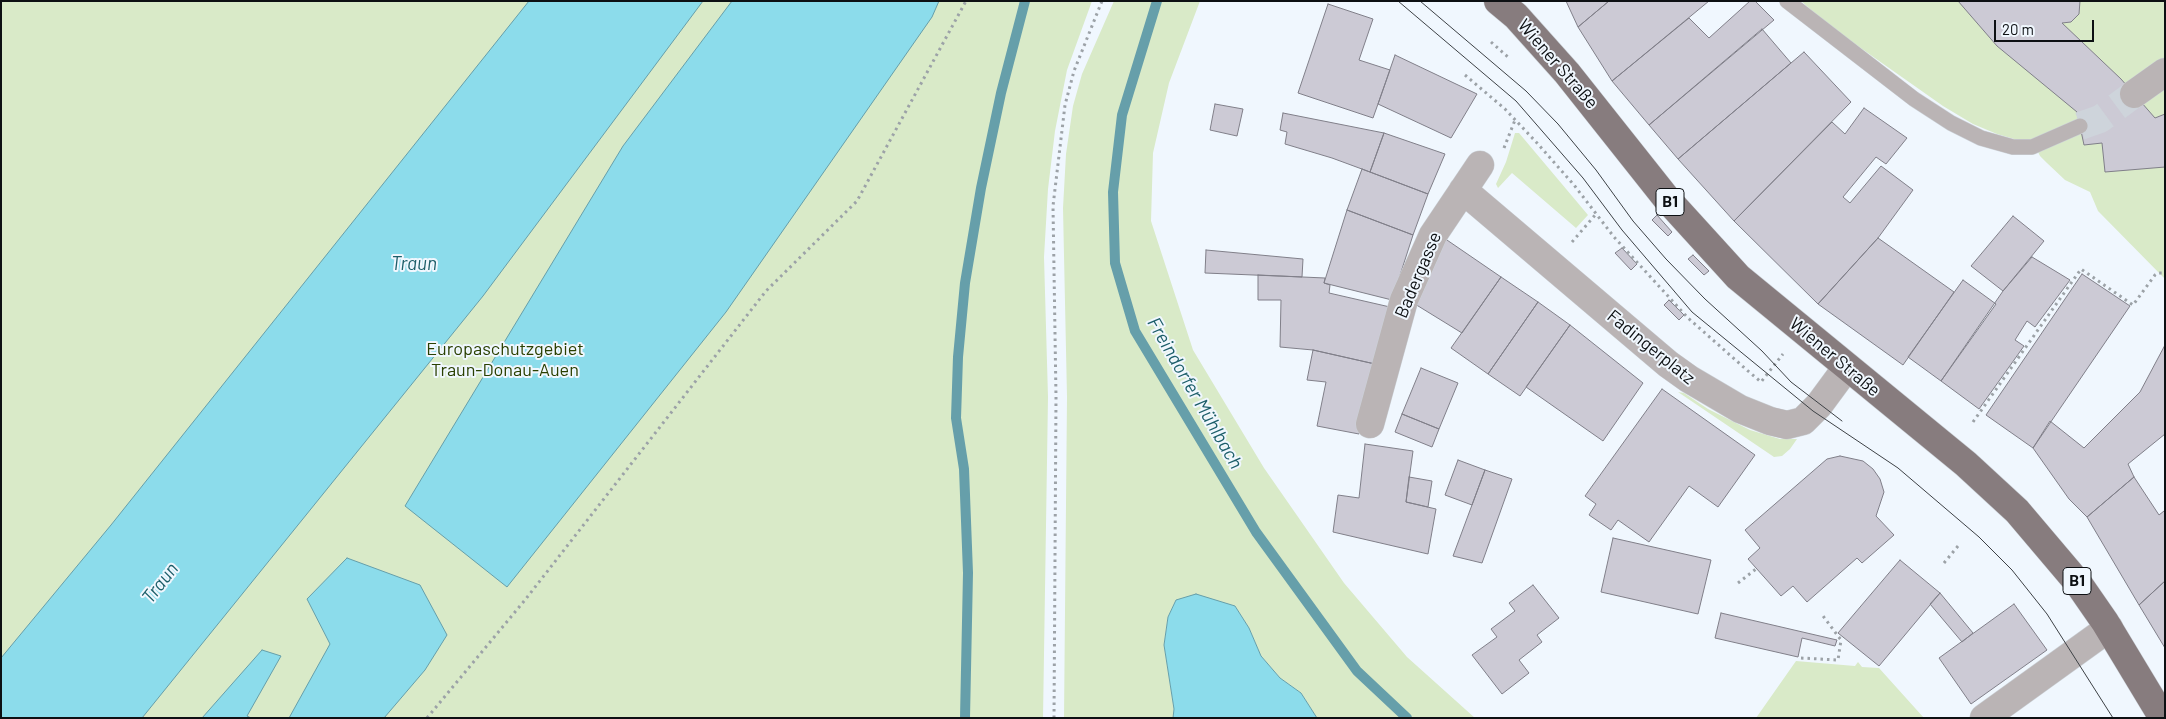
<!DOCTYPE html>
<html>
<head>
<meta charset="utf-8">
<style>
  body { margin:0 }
  #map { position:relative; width:2166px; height:719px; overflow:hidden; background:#f0f7fe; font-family:Barlow,sans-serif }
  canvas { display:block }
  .frame { position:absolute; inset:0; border:2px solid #0d1013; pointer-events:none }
  .scale { position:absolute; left:1994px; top:20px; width:100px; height:22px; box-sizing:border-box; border:2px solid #0d1013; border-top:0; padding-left:6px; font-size:15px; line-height:18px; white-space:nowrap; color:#0d1013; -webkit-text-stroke:4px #f0f7fe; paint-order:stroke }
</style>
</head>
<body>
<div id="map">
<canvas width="2166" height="719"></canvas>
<div class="frame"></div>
<div class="scale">20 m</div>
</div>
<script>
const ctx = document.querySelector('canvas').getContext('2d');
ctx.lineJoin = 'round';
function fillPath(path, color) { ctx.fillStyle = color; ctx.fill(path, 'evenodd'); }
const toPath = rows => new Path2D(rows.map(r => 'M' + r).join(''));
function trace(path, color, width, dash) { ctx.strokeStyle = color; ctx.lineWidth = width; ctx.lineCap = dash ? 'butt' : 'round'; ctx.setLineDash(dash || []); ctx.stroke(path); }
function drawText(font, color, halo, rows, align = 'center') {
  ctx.font = font + ' Barlow,sans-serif'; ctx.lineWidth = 4; ctx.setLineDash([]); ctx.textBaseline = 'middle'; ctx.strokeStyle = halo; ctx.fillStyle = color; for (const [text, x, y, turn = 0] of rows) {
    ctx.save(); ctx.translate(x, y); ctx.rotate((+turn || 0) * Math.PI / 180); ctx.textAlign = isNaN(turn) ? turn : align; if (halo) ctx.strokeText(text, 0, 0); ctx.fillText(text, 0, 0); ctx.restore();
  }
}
fillPath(toPath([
  [1,1,1092,1,1067,70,1055,131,1048,189,1044,257,1048,397,1043,718,1,718],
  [1114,1,1200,1,1169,83,1153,153,1151,221,1193,350,1264,468,1344,583,1407,657,1475,718,1317,718,1301,693,1280,678,1261,656,1249,628,1235,606,1176,600,1168,617,1164,645,1174,709,1173,718,1064,718,1067,397,1063,208,1066,154,1073,106,1082,74],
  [1801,1,2165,1,2165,279,2098,211,2090,192,2065,180,2047,163,2040,156,2032,140,2014,139,1997,134,1973,124,1943,106,1828,25],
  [1515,133,1519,133,1588,215,1576,228,1512,173,1498,188,1496,184,1506,162],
  [1678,392,1684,393,1708,409,1750,430,1780,439,1797,439,1790,449,1782,456,1774,457],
  [1796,661,1855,666,1858,662,1862,667,1879,668,1924,718,1756,718]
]), '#d9eac8');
const water = toPath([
  [529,1,703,1,483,296,142,718,1,718,1,658,111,525,529,1],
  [732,1,939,1,932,17,726,312,507,587,405,506,623,146,732,1],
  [347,558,420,585,447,635,425,670,384,718,289,718,330,644,307,599,347,558],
  [1196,594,1235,606,1249,628,1261,656,1280,678,1301,693,1317,718,1173,718,1174,709,1164,645,1168,617,1176,600,1196,594],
  [262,650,281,656,247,716,251,718,202,718,262,650]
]);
fillPath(water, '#8cdceb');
trace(water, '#669faa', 1);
trace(toPath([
  [1157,1,1122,115,1113,192,1115,263,1135,331,1256,532,1357,671,1407,718],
  [965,718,968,573,964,469,956,418,958,357,965,283,981,188,1001,93,1025,1]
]), '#669faa', 10);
const building = toPath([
  [1566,1,1609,1,1578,27,1566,1],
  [1609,1,1709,1,1612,81,1578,27,1609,1],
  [1750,1,1755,1,1774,20,1649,125,1612,81,1689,18,1709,38,1750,1],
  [1958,1,2080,1,2079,14,2071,22,2062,23,2121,79,2155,118,2165,114,2165,167,2105,172,2102,143,2084,145,2077,112,1997,46,1958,1],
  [1328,4,1373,19,1359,60,1390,70,1373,118,1298,93,1328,4],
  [1762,29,1791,63,1678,159,1649,125,1762,29],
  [1804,52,1851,102,1734,221,1678,159,1804,52],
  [1395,55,1477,94,1451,138,1378,104,1395,55],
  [1215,104,1243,109,1237,136,1210,130,1215,104],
  [1864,108,1907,138,1886,164,1876,157,1843,197,1850,203,1881,166,1913,190,1878,238,1818,304,1734,221,1832,122,1845,134,1864,108],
  [1283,113,1384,133,1370,172,1332,158,1285,144,1287,132,1280,130,1283,113],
  [1384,133,1445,154,1428,194,1370,172,1384,133],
  [1362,169,1428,194,1413,235,1347,210,1362,169],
  [1347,210,1413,235,1392,300,1324,283,1347,210],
  [1657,215,1672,232,1668,236,1652,220,1657,215],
  [2013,216,2044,241,2003,291,1971,266,2013,216],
  [1444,238,1501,277,1462,333,1410,301,1444,238],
  [1878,238,1954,292,1903,365,1818,304,1878,238],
  [1622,248,1637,264,1631,270,1615,253,1622,248],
  [1206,250,1303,259,1302,277,1205,273,1206,250],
  [1693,255,1709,271,1704,275,1688,259,1693,255],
  [2032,257,2070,280,2035,327,2027,321,2015,340,2024,346,1979,409,1941,381,2003,291,2032,257],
  [2082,274,2130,306,2033,448,1986,415,2082,274],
  [1258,275,1325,278,1324,283,1330,285,1329,293,1390,307,1375,364,1313,350,1280,347,1281,300,1258,300,1258,275],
  [1501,277,1538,302,1488,374,1451,348,1501,277],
  [1963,280,1996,304,1941,381,1908,357,1963,280],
  [1669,300,1684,315,1679,320,1664,305,1669,300],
  [1538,302,1570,325,1520,396,1488,374,1538,302],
  [1570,325,1643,383,1603,441,1526,387,1570,325],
  [2165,345,2165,434,2128,464,2134,477,2087,517,2069,499,2033,448,2050,421,2084,448,2140,392,2165,345],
  [1313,350,1375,364,1359,434,1317,426,1326,382,1307,380,1313,350],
  [1421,368,1458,383,1439,429,1402,414,1421,368],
  [1662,389,1755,455,1718,507,1689,486,1649,542,1618,520,1611,530,1589,515,1596,504,1585,496,1662,389],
  [1402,414,1439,429,1432,447,1395,432,1402,414],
  [1365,444,1413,451,1406,502,1436,509,1428,554,1333,532,1338,495,1359,498,1365,444],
  [1840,456,1863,461,1873,469,1880,479,1884,492,1876,516,1894,535,1862,563,1857,558,1807,602,1793,586,1781,596,1748,559,1760,548,1745,530,1827,459,1840,456],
  [1458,460,1485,470,1472,505,1445,495,1458,460],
  [1485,470,1512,479,1482,563,1453,556,1485,470],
  [1409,477,1432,481,1428,507,1406,502,1409,477],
  [2134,477,2159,515,2164,511,2165,513,2165,581,2139,605,2087,517,2134,477],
  [1613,538,1711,560,1698,614,1601,592,1613,538],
  [1900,560,1940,593,1879,666,1838,633,1900,560],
  [2165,581,2165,648,2139,605,2165,581],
  [1533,585,1559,618,1537,635,1542,642,1519,660,1529,673,1502,694,1472,655,1497,637,1491,629,1515,611,1509,603,1533,585],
  [1940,593,1973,633,1962,642,1930,604,1940,593],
  [2014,604,2047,650,1971,704,1939,658,2014,604],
  [1721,613,1837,640,1835,646,1802,638,1798,657,1715,638,1721,613]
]);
fillPath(building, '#cccad5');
trace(building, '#807f89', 1);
trace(toPath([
  [2080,126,2100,119,2134,94]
]), '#ced4db', 28, [28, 14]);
const lane = toPath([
  [1787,1,1914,99,1951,123,1981,138,2013,147,2032,147,2080,126]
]);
const street = toPath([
  [2134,94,2165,72],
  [1463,190,1668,364,1689,379,1740,409,1770,421,1787,425,1803,421,1819,405,1847,367],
  [1370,424,1404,300,1433,235,1480,165],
  [1984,718,2109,628]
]);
const primary = toPath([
  [1498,1,1516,16,1567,73,1667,199,1738,277,1966,464,2017,511,2078,583,2105,622,2163,718]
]);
trace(lane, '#ccd2d8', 16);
trace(street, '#ccd2d8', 29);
trace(primary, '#ccd2d8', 29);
trace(toPath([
  [1491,42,1508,57],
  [1465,75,1505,109,1537,143,1574,185,1614,237,1688,318,1748,371,1761,382,1783,354],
  [1504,148,1515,120],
  [1572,242,1596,214],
  [1973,422,2081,269,2133,305,2155,275,2158,273,2165,273],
  [1944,563,1958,546],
  [1738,583,1756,569],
  [1801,658,1838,660,1841,640,1823,616],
  [427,718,525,600,766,291,857,201,966,1],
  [1054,718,1056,397,1053,206,1065,105,1074,71,1102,1]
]), '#9ca2a7', 3, [2.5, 4]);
trace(lane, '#bab4b5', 15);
trace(street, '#bab4b5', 28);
trace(primary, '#877c7e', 28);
trace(toPath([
  [1398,1,1516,101,1583,178,1622,230,1692,312,1813,411,1898,468,1979,537,2012,570,2047,614,2113,718],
  [1420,1,1526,91,1558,124,1596,170,1633,221,1666,259,1705,299,1762,351,1791,382,1842,421]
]), '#3d4145', 1);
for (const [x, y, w] of [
  [1670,202,28],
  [2077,581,28]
]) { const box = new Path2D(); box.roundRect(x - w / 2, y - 13.5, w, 27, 4); ctx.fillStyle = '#f0f7fe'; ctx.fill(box); trace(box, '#0d1013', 1); }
drawText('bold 16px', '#0d1013', null, [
  ["B1",1670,202],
  ["B1",2077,581]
]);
drawText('18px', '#0d1013', '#f0f7fe', [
  ["Wiener Straße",1558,64,49],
  ["Badergasse",1418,275,-67],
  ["Fadingerplatz",1651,347,39],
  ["Wiener Straße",1835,357,40]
]);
drawText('18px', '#2a4001', '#f0f7fe', [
  ["Europaschutzgebiet",505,349],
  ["Traun-Donau-Auen",505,370]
]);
drawText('italic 19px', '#1c5e69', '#f0f7fe', [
  ["Traun",414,264],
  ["Freindorfer Mühlbach",1195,393,60],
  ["Traun",160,583,-52]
]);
</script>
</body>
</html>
